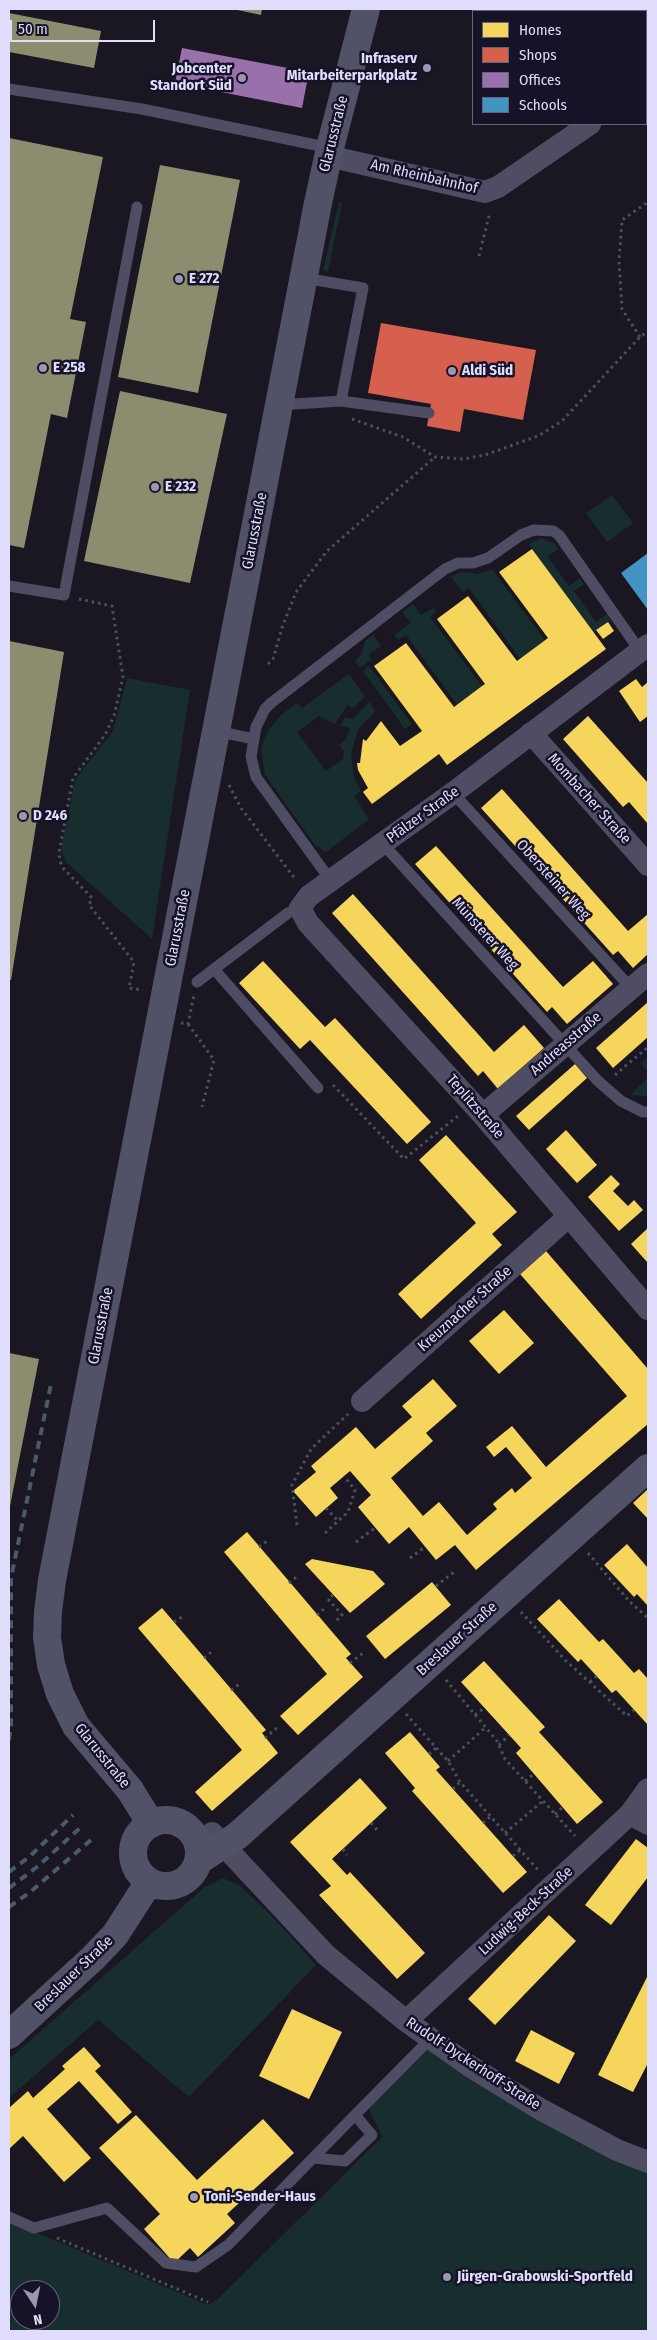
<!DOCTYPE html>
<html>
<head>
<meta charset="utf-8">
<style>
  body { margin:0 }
  #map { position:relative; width:657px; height:2340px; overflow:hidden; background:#1a1723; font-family:"Fira Sans Condensed",sans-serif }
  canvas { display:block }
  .frame { position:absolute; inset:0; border:10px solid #dfdcfc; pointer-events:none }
  .legend { position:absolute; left:472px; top:10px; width:175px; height:115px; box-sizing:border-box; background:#161228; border:1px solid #66637d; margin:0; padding:6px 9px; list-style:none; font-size:15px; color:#dfdcfc }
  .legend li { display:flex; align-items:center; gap:10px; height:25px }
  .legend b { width:25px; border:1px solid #66637d }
  .north { position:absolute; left:10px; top:2280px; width:50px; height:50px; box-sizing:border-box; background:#161228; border:1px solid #66637d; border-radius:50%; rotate:169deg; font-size:14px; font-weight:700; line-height:20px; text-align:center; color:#dfdcfc }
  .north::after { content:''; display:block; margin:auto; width:18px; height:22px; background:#9a97b0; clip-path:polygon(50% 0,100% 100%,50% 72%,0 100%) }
  .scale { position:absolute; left:10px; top:20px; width:145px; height:22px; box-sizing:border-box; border:2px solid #dfdcfc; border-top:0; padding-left:6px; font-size:15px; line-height:18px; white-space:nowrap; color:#dfdcfc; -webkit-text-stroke:4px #161228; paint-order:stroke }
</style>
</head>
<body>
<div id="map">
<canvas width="657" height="2340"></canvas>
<div class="frame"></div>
<ul class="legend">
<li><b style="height:14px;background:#f6d55c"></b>Homes</li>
<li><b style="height:14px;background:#d6604d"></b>Shops</li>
<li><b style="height:14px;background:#9970ab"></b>Offices</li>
<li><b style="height:14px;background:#4393c3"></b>Schools</li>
</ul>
<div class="north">N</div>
<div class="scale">50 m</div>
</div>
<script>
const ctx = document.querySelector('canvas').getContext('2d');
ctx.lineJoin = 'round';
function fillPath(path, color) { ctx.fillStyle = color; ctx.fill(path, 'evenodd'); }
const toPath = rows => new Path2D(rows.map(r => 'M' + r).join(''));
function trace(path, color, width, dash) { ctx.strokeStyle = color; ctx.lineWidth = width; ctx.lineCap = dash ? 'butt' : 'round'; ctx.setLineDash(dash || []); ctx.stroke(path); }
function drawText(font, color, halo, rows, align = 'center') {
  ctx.font = font + ' "Fira Sans Condensed",sans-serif'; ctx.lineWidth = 5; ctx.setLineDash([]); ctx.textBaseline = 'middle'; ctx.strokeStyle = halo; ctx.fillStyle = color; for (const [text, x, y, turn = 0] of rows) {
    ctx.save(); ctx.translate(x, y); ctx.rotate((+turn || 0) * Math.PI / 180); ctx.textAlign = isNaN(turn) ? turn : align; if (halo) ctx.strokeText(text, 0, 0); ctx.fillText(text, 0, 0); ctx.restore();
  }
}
fillPath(toPath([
  [643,9,648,9,648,73,646,75,646,11,643,11],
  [339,202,342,203,328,272,323,270],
  [612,495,633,523,607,542,586,513],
  [541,538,554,543,558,549,548,557,569,586,580,578,584,584,574,591,596,622,607,614,611,620,593,633,529,544],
  [492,569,545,640,520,659,469,588,463,592,451,577,460,572,478,574],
  [413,604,421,615,434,608,437,612,430,617,482,686,457,704,406,635,398,640,394,635,411,623,402,612],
  [373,634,381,646,369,654,372,659,360,668,355,661,362,653,365,641],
  [369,666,412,724,405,729,363,671],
  [349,674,365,697,353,708,347,705,335,724,319,716,297,732,326,771,343,759,344,751,339,745,346,740,350,728,341,726,345,717,353,719,369,702,375,711,358,730,351,754,354,777,361,791,354,796,369,819,326,852,315,845,265,775,261,748,268,731,280,716,297,703,302,708],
  [127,678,190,690,152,939,66,862,61,849,75,780,113,731],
  [648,1057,648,1096,630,1095,646,1080,647,1071,641,1063],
  [223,1878,240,1886,270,1914,316,1965,189,2097,98,2020,9,2098,9,2059,205,1887],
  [424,2047,473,2082,648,2168,648,2331,9,2331,9,2221,208,2305,217,2300,382,2137,368,2107],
  [20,2290,50,2290,50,2320,20,2320]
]), '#172d2e');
fillPath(toPath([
  [532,549,606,649,447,765,439,754,372,804,363,792,368,788,358,770,357,763,360,763,363,739,366,741,381,721,400,746,422,731,374,666,406,643,454,707,482,686,485,684,437,619,468,596,517,661,548,638,499,572],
  [608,622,614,631,603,639,596,630],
  [636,679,642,687,648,682,648,716,640,722,619,691],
  [588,716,648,783,648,824,629,802,623,807,563,739],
  [502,789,628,931,648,914,648,954,633,968,618,951,613,955,481,808],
  [436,846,563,987,593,961,613,984,567,1024,552,1007,547,1012,415,864],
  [353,894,494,1052,524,1025,544,1048,498,1089,483,1071,478,1076,332,913],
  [263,961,325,1027,335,1018,431,1122,407,1144,310,1040,300,1049,239,983],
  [648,1002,648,1037,613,1068,596,1048],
  [575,1064,587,1078,529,1130,516,1116],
  [566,1130,597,1165,577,1183,546,1149],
  [446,1135,517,1212,492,1234,502,1245,421,1319,398,1294,476,1223,419,1160],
  [611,1175,620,1184,613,1191,628,1206,634,1200,643,1210,619,1231,588,1197],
  [648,1228,648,1263,631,1244],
  [546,1251,648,1369,648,1424,476,1570,455,1545,436,1560,409,1527,389,1544,358,1507,371,1495,350,1471,330,1488,338,1498,316,1517,293,1491,316,1472,311,1466,356,1427,375,1449,412,1417,402,1406,433,1379,457,1406,426,1433,433,1441,391,1478,423,1516,439,1502,467,1535,497,1509,493,1504,512,1488,515,1493,532,1478,506,1447,494,1457,486,1447,512,1426,546,1467,627,1396,520,1274],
  [504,1310,534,1343,499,1374,469,1341],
  [648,1489,648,1519,633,1503],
  [247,1532,351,1654,346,1658,363,1677,298,1735,280,1716,327,1674,224,1552],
  [627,1544,648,1568,648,1606,637,1594,634,1597,604,1565],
  [312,1559,373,1571,385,1584,350,1613,305,1564],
  [432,1582,451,1605,385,1659,366,1636],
  [559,1599,599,1642,603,1639,634,1673,639,1669,648,1679,648,1725,616,1690,612,1693,581,1659,578,1662,537,1619],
  [162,1608,266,1730,262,1733,278,1753,212,1811,195,1792,242,1750,138,1628],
  [484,1661,545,1727,539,1732,603,1802,577,1824,516,1753,521,1748,461,1682],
  [410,1732,440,1767,436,1770,527,1872,503,1893,412,1791,415,1788,385,1753],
  [360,1778,387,1808,332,1859,347,1875,350,1872,425,1953,397,1979,319,1895,331,1886,290,1842],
  [636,1839,648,1848,648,1877,611,1925,585,1905],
  [549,1915,576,1941,495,2025,468,1999],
  [648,1975,648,2063,633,2092,598,2075],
  [292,2009,342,2032,309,2099,259,2076],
  [531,2030,575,2053,559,2084,515,2061],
  [84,2047,101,2066,95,2071,132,2112,118,2124,79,2081,47,2109,91,2158,64,2182,23,2136,9,2149,9,2108,28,2091,33,2098,65,2069,62,2066],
  [136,2115,197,2180,263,2119,294,2153,227,2214,235,2223,198,2257,190,2248,174,2263,144,2229,160,2214,99,2148]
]), '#f6d55c');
fillPath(toPath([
  [381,323,536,350,523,420,464,409,460,432,427,426,431,404,368,393]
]), '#d6604d');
fillPath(toPath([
  [182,48,309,72,302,108,175,83]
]), '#9970ab');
fillPath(toPath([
  [648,553,648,610,621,573]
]), '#4393c3');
fillPath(toPath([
  [233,9,262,9,261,15],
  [9,13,101,31,94,68,9,52],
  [9,138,103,157,70,319,86,322,67,418,51,414,24,548,9,545],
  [160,165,240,180,198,393,118,377],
  [120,391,227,414,190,583,84,561],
  [9,641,64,652,11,980,9,980],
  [9,1353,39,1359,10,1506,9,1506]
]), '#8c8c6e');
trace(toPath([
  [646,85,648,83],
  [479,256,490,212],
  [640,337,622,309,619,261,622,220,648,202],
  [352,419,403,437,435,457,463,459,485,455,538,436,562,421,640,337,648,331],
  [79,599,112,606,123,677,114,716,105,735,73,778,59,853,60,861,63,868,92,898,89,905,134,962,129,988,143,990],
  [268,664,273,659,282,628,296,592,327,551,435,457],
  [229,785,241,808,296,880],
  [181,1023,188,1024,194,995],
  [188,1024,214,1060,202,1107],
  [615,1075,648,1047],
  [333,1085,404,1159,458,1116],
  [326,1508,338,1521],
  [297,1525,292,1485,311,1449,348,1414],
  [325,1533,348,1512,355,1490,344,1476],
  [356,1542,375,1528],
  [259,1547,269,1540],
  [588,1553,629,1601,648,1618],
  [410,1558,425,1547],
  [289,1583,299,1575],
  [436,1586,454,1572],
  [333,1595,328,1599,342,1615,336,1621],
  [521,1612,566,1661,627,1716,634,1710],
  [317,1615,325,1608],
  [174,1622,185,1615],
  [204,1658,214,1650],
  [350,1663,363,1653],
  [446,1680,497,1741,505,1759,575,1836],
  [590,1682,597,1676],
  [231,1690,241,1683],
  [406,1714,448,1761,460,1782,539,1871],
  [475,1715,484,1708],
  [265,1738,278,1727],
  [499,1745,509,1735],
  [429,1754,436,1748],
  [448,1761,486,1727],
  [525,1781,534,1774],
  [453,1789,460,1782],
  [555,1814,563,1807],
  [371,1823,377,1830],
  [483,1823,491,1816],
  [505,1833,543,1801],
  [343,1849,347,1855],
  [513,1856,520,1850],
  [57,2238,208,2302]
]), '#48535f', 3, [2.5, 4]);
trace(toPath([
  [9,89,142,109,330,148],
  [341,401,429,413],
  [279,405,341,401,363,288,304,278],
  [9,586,64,595,137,207],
  [216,731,254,739],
  [453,793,631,988],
  [383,844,598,1081,621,1101,643,1112,648,1112],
  [331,881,256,777,251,757,256,727,265,709,271,703,445,569,458,563,473,563,488,558,521,535,534,530,553,531,559,535,640,651],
  [214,969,318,1088],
  [197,982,288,913,300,908],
  [313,2158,355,2115],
  [9,2217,34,2228,107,2208,166,2263,196,2267,228,2245,313,2158,345,2161,372,2135,355,2115,431,2038]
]), '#4e4d63', 11);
trace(toPath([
  [328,156,485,192,498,187,590,124],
  [648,645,453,793,309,896,300,908,308,923,483,1115,648,1309],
  [531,733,648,865],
  [483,1115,648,974],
  [362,1401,568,1217],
  [630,1814,648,1824],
  [212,1833,326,1955,406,2021,471,2067,540,2109,617,2150,648,2162],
  [406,2021,630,1814,648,1789]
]), '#4e4d63', 22);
trace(toPath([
  '133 1853a33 33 0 1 1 66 0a33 33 0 1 1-66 0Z',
  [151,1824,130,1790,76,1726,60,1694,51,1665,47,1637,48,1612,52,1580,318,203,330,148,366,9],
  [198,1861,237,1836,648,1468],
  [9,2035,93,1958,115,1935,149,1882]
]), '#515168', 28);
trace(toPath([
  [9,1740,11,1726,11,1578,51,1384],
  [9,1872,29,1857,73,1815],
  [9,1888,37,1867,80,1828],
  [9,1907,29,1893,92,1839]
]), '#485b6a', 4, [8, 6]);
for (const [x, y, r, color] of [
  [427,68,5,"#9a97b0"],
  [242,78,5,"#9a97b0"],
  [179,279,5,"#9a97b0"],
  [43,368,5,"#9a97b0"],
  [452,371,5,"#9a97b0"],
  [155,487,5,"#9a97b0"],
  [23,816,5,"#9a97b0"],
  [194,2197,5,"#9a97b0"],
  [447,2277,5,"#9a97b0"]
]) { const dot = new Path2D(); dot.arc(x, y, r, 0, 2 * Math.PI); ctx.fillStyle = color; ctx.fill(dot); trace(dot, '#161228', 2); }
drawText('bold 15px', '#dfdcfc', '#161228', [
  ["Infraserv",417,59,"right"],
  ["Mitarbeiterparkplatz",417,76,"right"],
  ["Jobcenter",232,69,"right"],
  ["Standort Süd",232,86,"right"],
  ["E 272",189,279],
  ["E 258",53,368],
  ["Aldi Süd",462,371],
  ["E 232",165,487],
  ["D 246",33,816],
  ["Toni-Sender-Haus",204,2197],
  ["Jürgen-Grabowski-Sportfeld",457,2277]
], 'left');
drawText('15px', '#dfdcfc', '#161228', [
  ["Glarusstraße",334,134,-76],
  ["Am Rheinbahnhof",424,177,13],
  ["Glarusstraße",255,531,-79],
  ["Mombacher Straße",589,799,48],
  ["Pfälzer Straße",423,815,-36],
  ["Obersteiner Weg",553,880,48],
  ["Glarusstraße",178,928,-79],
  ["Münsterer Weg",485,934,48],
  ["Andreasstraße",566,1044,-41],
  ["Teplitzstraße",475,1107,49],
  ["Kreuznacher Straße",465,1309,-42],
  ["Glarusstraße",101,1326,-79],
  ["Breslauer Straße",457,1639,-42],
  ["Glarusstraße",102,1756,51],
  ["Ludwig-Beck-Straße",526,1911,-43],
  ["Breslauer Straße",74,1974,-44],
  ["Rudolf-Dyckerhoff-Straße",473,2064,33]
]);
</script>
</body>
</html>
